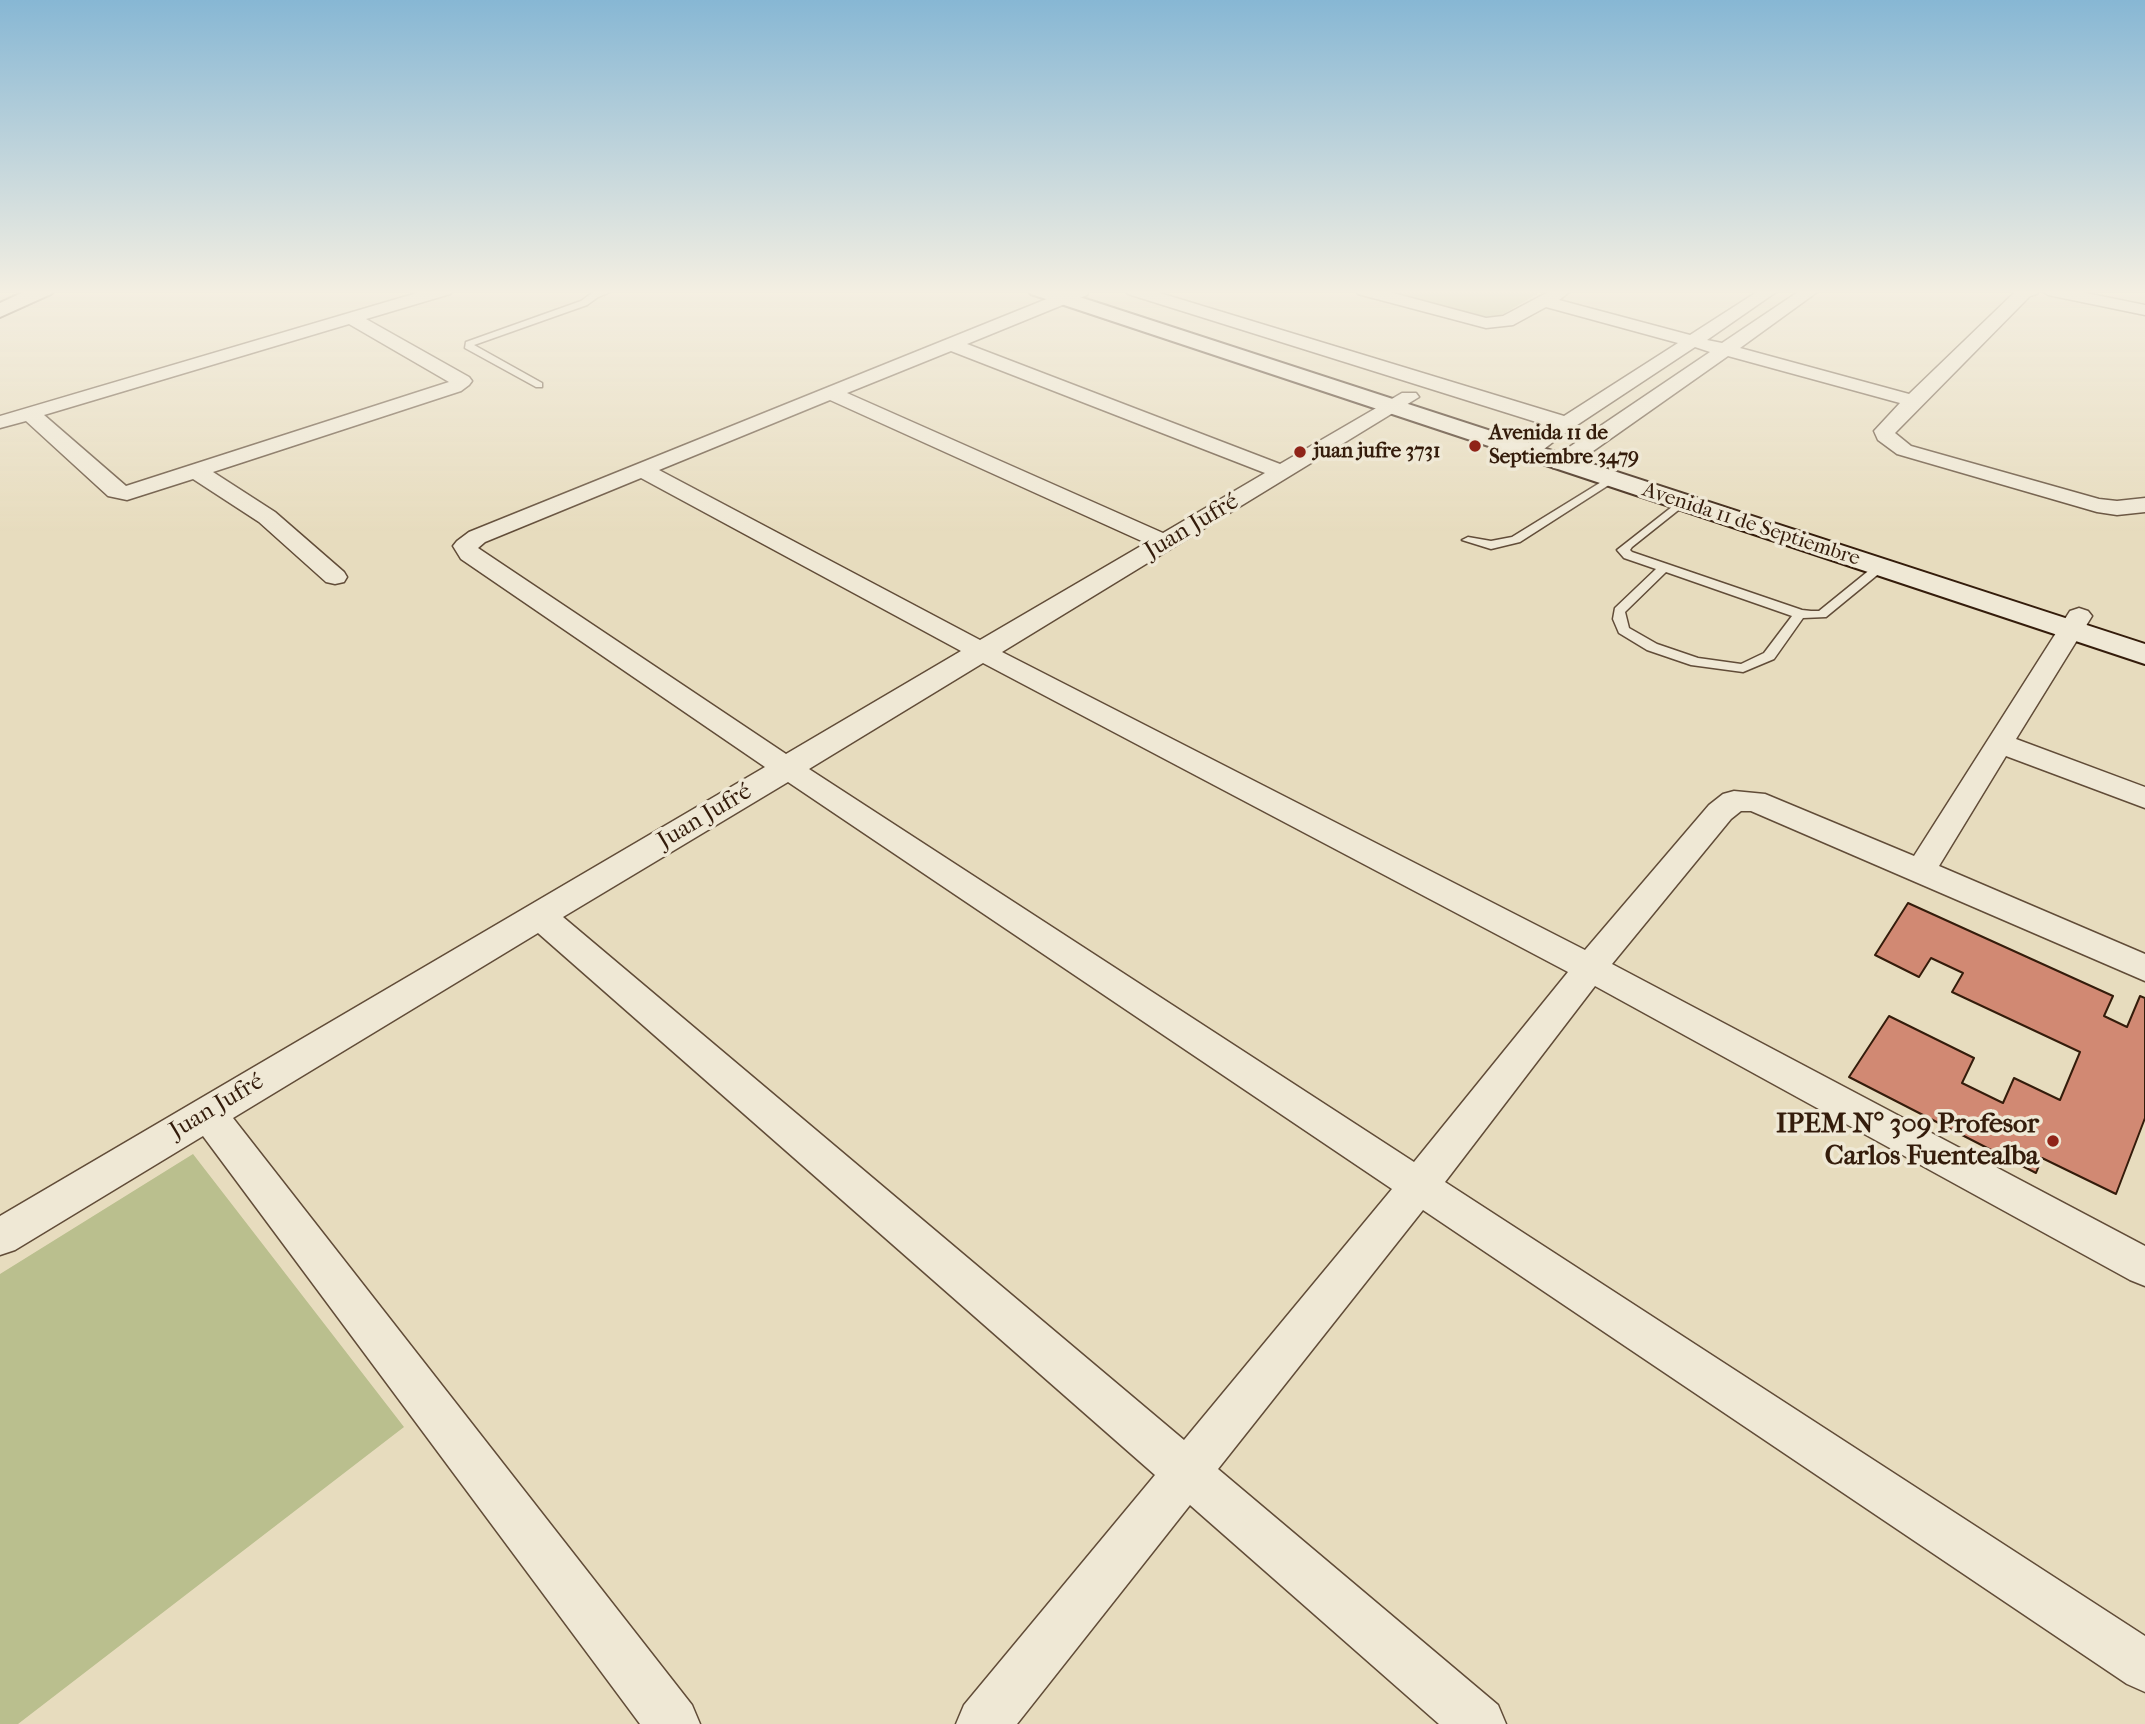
<!DOCTYPE html>
<html>
<head>
<meta charset="utf-8">
<style>
  body { margin:0 }
  canvas { display:block; background:#e7dcbe }
</style>
</head>
<body>
<canvas width="2145" height="1724"></canvas>
<script>
const ctx = document.querySelector('canvas').getContext('2d');
ctx.lineJoin = 'round';
function fillPath(path, color) { ctx.fillStyle = color; ctx.fill(path, 'evenodd'); }
const toPath = rows => new Path2D(rows.map(r => 'M' + r).join(''));
function trace(path, color, width, dash) { ctx.strokeStyle = color; ctx.lineWidth = width; ctx.lineCap = dash ? 'butt' : 'round'; ctx.setLineDash(dash || []); ctx.stroke(path); }
function drawText(font, color, halo, rows, align = 'center') {
  ctx.font = font + ' "IM FELL French Canon",serif'; ctx.lineWidth = 7; ctx.setLineDash([]); ctx.textBaseline = 'middle'; ctx.strokeStyle = halo; ctx.fillStyle = color; for (const [text, x, y, turn = 0] of rows) {
    ctx.save(); ctx.translate(x, y); ctx.rotate((+turn || 0) * Math.PI / 180); ctx.textAlign = isNaN(turn) ? turn : align; if (halo) ctx.strokeText(text, 0, 0); ctx.fillText(text, 0, 0); ctx.restore();
  }
}
fillPath(toPath([
  [1378,290,1543,290,1497,318,1479,318],
  [193,1154,404,1427,18,1724,0,1724,0,1274]
]), '#babf8e');
const building = toPath([
  [1908,903,2113,996,2104,1016,2127,1027,2140,996,2145,998,2145,1118,2116,1194,2042,1158,2036,1173,1849,1077,1889,1016,1974,1058,1962,1083,2003,1103,2014,1078,2060,1100,2080,1052,1952,992,1963,973,1931,958,1919,977,1875,955,1908,903]
]);
fillPath(building, '#d18973');
trace(building, '#341c0b', 2);
const service = toPath([
  [603,290,615,290,598,297,587,305,474,345,542,383,542,387,536,387,465,348,466,342,581,301,592,293,603,290],
  [1611,476,1616,479,1615,481,1520,542,1491,549,1462,540,1468,537,1491,541,1512,537,1611,476],
  [1682,499,1688,502,1686,504,1632,547,1630,550,1632,552,1802,610,1811,611,1819,611,1877,564,1881,563,1887,567,1826,617,1803,618,1774,659,1743,672,1691,665,1647,650,1619,633,1613,619,1615,608,1656,569,1624,558,1617,550,1682,499],
  [1666,572,1792,616,1764,653,1741,664,1698,658,1657,644,1629,628,1625,612,1666,572]
]);
const minor = toPath([
  [427,290,452,290,450,294,366,319,469,377,472,381,469,385,461,391,213,472,275,512,344,572,347,577,344,582,335,584,326,582,259,522,193,479,127,500,108,496,26,421,0,428,0,416,427,290],
  [349,324,449,382,126,486,44,415,349,324],
  [1069,290,1089,291,1087,295,967,344,1280,464,1402,393,1416,393,1419,397,1002,652,1585,950,1709,805,1723,794,1734,791,1765,794,1914,856,2070,611,2079,608,2088,611,2092,616,2016,739,2145,787,2145,808,2006,756,1939,866,2145,954,2145,981,1751,811,1741,811,1731,819,1612,964,2145,1246,2145,1286,2130,1280,1595,986,1445,1182,2145,1636,2145,1692,2127,1684,1423,1210,1218,1469,1498,1705,1506,1724,1439,1724,1190,1505,1017,1724,956,1724,964,1705,1155,1475,538,933,233,1118,692,1705,700,1724,640,1724,203,1136,15,1250,0,1255,0,1216,765,767,461,559,453,546,457,541,469,532,1069,290],
  [951,351,1265,473,1163,533,847,393,951,351],
  [830,400,1146,543,980,640,659,470,830,400],
  [641,478,961,651,786,754,478,548,485,542,641,478],
  [983,663,1568,972,1414,1162,809,769,983,663],
  [788,782,1392,1189,1184,1440,563,917,788,782],
  [1126,290,1150,290,1564,416,1678,343,1546,307,1513,325,1486,328,1358,294,1356,290,1382,290,1486,318,1503,316,1552,290,1572,290,1559,300,1690,335,1760,290,1779,290,1707,340,1722,343,1801,290,1820,290,1740,348,1909,394,2017,290,2039,290,2037,294,2030,296,1895,433,1911,446,2099,499,2117,501,2145,498,2145,512,2117,515,2097,512,1897,454,1878,440,1874,431,1900,403,1728,356,1569,468,1561,469,1553,468,1550,463,1553,458,1710,352,1695,347,1562,435,1535,456,1528,458,1521,456,1517,452,1549,426,1128,294,1126,290],
  [2040,290,2071,290,2145,305,2145,315,2048,295,2040,290]
]);
const secondary = toPath([
  [28,290,54,290,51,294,0,317,0,303,28,290],
  [1028,290,1058,290,2145,644,2145,664,1031,294,1028,290]
]);
trace(service, '#614c38', 3);
trace(minor, '#614c38', 3);
trace(secondary, '#341c0b', 4);
fillPath(service, '#efe8d5');
fillPath(minor, '#efe8d5');
fillPath(secondary, '#efe8d5');
const sky = ctx.createLinearGradient(0, 0, 0, 531);
sky.addColorStop(0, '#87b7d4');
sky.addColorStop(0.55, '#f4efe2');
sky.addColorStop(1, '#f4efe200');
ctx.fillStyle = sky;
ctx.fillRect(0, 0, 2145, 531);
for (const [x, y, r, color] of [
  [1475,446,7,"#8f2418"],
  [1300,452,7,"#8f2418"],
  [2053,1141,7,"#8f2418"]
]) { const dot = new Path2D(); dot.arc(x, y, r, 0, 2 * Math.PI); ctx.fillStyle = color; ctx.fill(dot); trace(dot, '#efe8d5', 2.5); }
drawText('bold 21px', '#341c0b', '#efe8d5', [
  ["Avenida 11 de",1489,434],
  ["Septiembre 3479",1489,458],
  ["juan jufre 3731",1314,452]
], 'left');
drawText('21px', '#341c0b', '#efe8d5', [
  ["Avenida 11 de Septiembre",1751,525,18]
]);
drawText('24px', '#341c0b', '#efe8d5', [
  ["Juan Jufré",1192,527,-31],
  ["Juan Jufré",705,817,-31],
  ["Juan Jufré",217,1107,-31]
]);
drawText('bold 28px', '#341c0b', '#efe8d5', [
  ["IPEM N° 309 Profesor",2039,1125],
  ["Carlos Fuentealba",2039,1157]
], 'right');
</script>
</body>
</html>
